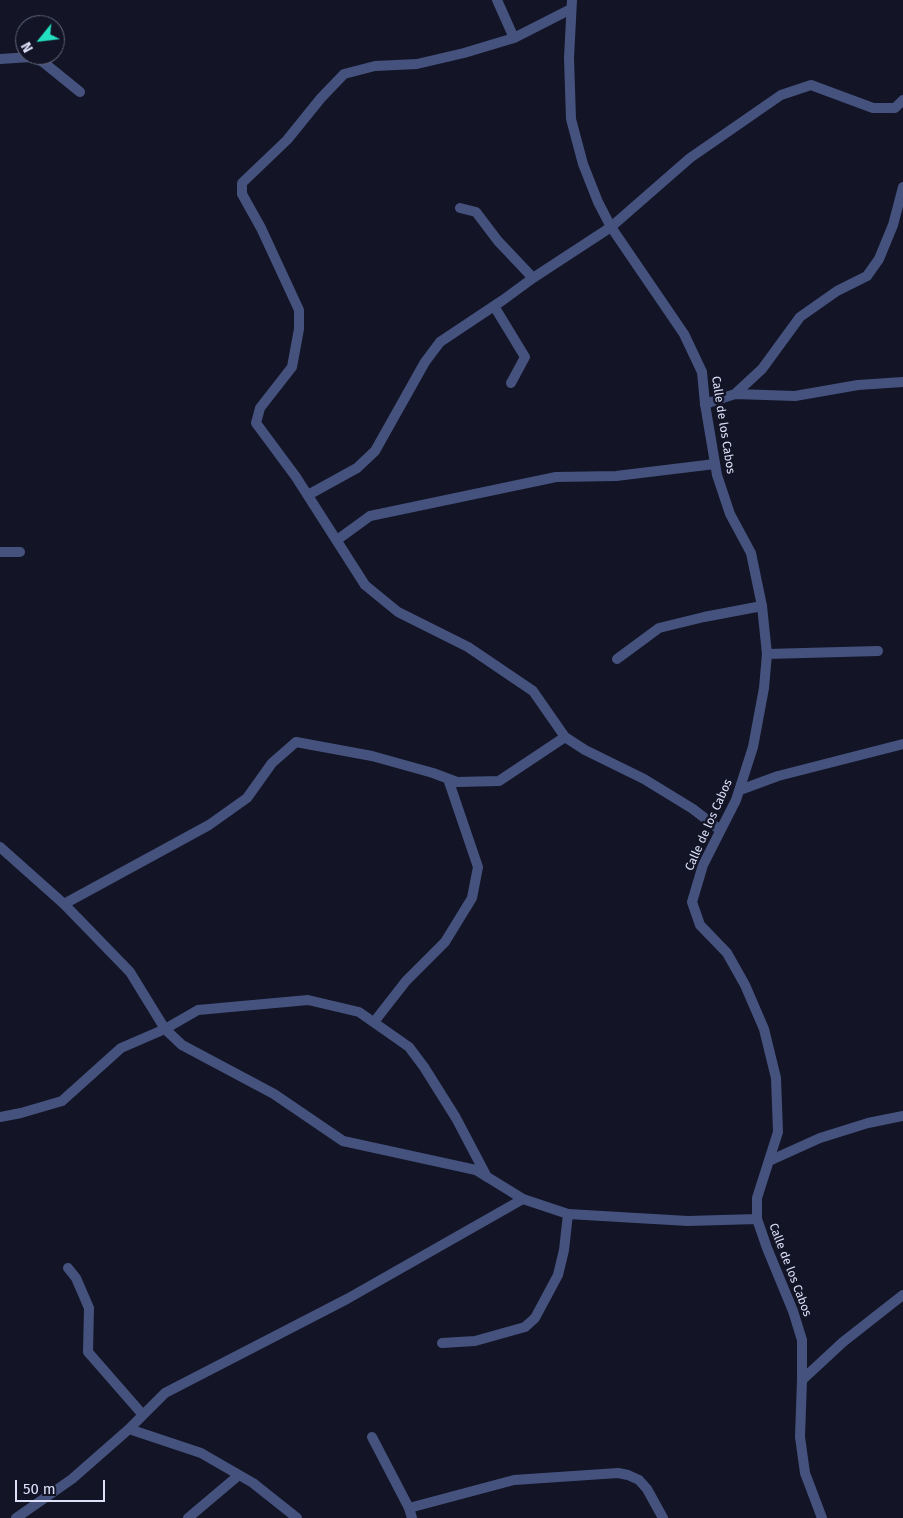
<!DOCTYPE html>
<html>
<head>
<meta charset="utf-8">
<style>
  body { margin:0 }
  #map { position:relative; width:903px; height:1518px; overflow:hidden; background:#131526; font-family:"Fira Sans",sans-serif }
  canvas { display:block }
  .north { position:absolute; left:15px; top:15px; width:50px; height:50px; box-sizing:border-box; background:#131526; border:1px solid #64677b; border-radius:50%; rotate:241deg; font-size:14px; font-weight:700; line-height:20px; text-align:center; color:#dde1fa }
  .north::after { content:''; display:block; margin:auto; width:18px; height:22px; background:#23e0c0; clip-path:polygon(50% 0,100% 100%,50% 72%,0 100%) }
  .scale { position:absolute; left:15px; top:1480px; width:90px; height:22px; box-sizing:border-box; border:2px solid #dde1fa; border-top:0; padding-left:6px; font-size:15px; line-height:18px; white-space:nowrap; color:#dde1fa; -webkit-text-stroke:4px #131526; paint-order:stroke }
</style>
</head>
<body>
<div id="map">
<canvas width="903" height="1518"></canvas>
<div class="north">N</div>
<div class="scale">50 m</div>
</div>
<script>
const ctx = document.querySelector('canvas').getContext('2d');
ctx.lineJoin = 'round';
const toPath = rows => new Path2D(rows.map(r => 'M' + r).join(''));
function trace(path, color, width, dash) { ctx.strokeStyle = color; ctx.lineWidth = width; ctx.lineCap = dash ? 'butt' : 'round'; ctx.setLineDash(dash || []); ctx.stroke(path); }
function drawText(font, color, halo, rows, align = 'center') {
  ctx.font = font + ' "Fira Sans",sans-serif'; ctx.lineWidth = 5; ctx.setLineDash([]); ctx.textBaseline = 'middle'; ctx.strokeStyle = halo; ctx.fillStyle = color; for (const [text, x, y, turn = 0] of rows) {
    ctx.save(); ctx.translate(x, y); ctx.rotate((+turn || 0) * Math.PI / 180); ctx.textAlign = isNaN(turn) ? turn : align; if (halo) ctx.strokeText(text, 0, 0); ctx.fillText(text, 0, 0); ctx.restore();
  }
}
trace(toPath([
  [497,0,514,38],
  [571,9,514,38,464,53,417,64,375,66,344,74,321,98,287,140,242,183,242,194,261,228,299,310,299,329,292,367,260,408,256,423,296,477,365,585,398,612,468,647,533,691,565,737,585,750,644,779,693,809,720,830],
  [0,59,31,57,43,62,80,92],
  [460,208,476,212,498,241,533,278],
  [494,306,525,357,511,383],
  [735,394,762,369,800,317,837,291,867,276,879,259,893,225,903,187],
  [705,404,735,394,795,396,858,385,903,382],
  [308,495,357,468,375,451,425,362,440,342,503,300,533,278,611,227,690,158,781,95,811,85,873,108,895,108,903,100],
  [337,540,370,516,556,477,616,476,715,464],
  [0,552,20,552],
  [767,654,878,651],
  [617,659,659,628,704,617,762,606],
  [740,790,778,776,903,744],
  [64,904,209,825,247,798,272,763,296,742,372,756,433,773,457,782,499,781,565,737],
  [374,1022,406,981,445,942,472,898,478,867,448,779],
  [0,1117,21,1113,62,1101,121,1048,165,1029,198,1010,308,1000,359,1012,409,1047,424,1067,456,1118,487,1177],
  [769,1161,820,1138,868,1123,903,1116],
  [68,1268,76,1278,89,1308,88,1352,143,1415],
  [442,1343,475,1341,525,1327,535,1318,558,1275,564,1250,568,1214],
  [802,1380,843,1342,903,1295],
  [129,1429,201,1453,253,1483,297,1518],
  [372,1437,409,1508,412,1518],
  [409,1508,514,1480,618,1473,628,1475,639,1480,647,1489,663,1518],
  [16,1518,72,1479,129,1429,165,1393,347,1299,523,1199],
  [188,1518,239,1475]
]), '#45527e', 10);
trace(toPath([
  [572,0,569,58,571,119,583,164,598,202,611,227,684,334,702,372,705,404,717,475,730,514,751,553,762,606,767,654,764,688,753,747,736,800,703,865,692,902,700,925,727,953,745,985,764,1029,776,1078,778,1132,757,1198,757,1219,767,1248,793,1311,802,1340,802,1380,800,1437,805,1473,822,1518],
  [0,847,64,904,130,972,165,1029,182,1045,274,1094,343,1141,476,1170,523,1199,568,1214,688,1221,757,1219]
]), '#45527e', 10);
drawText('12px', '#dde1fa', '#131526', [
  ["Calle de los Cabos",723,425,81],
  ["Calle de los Cabos",709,825,-66],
  ["Calle de los Cabos",790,1270,69]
]);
</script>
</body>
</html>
